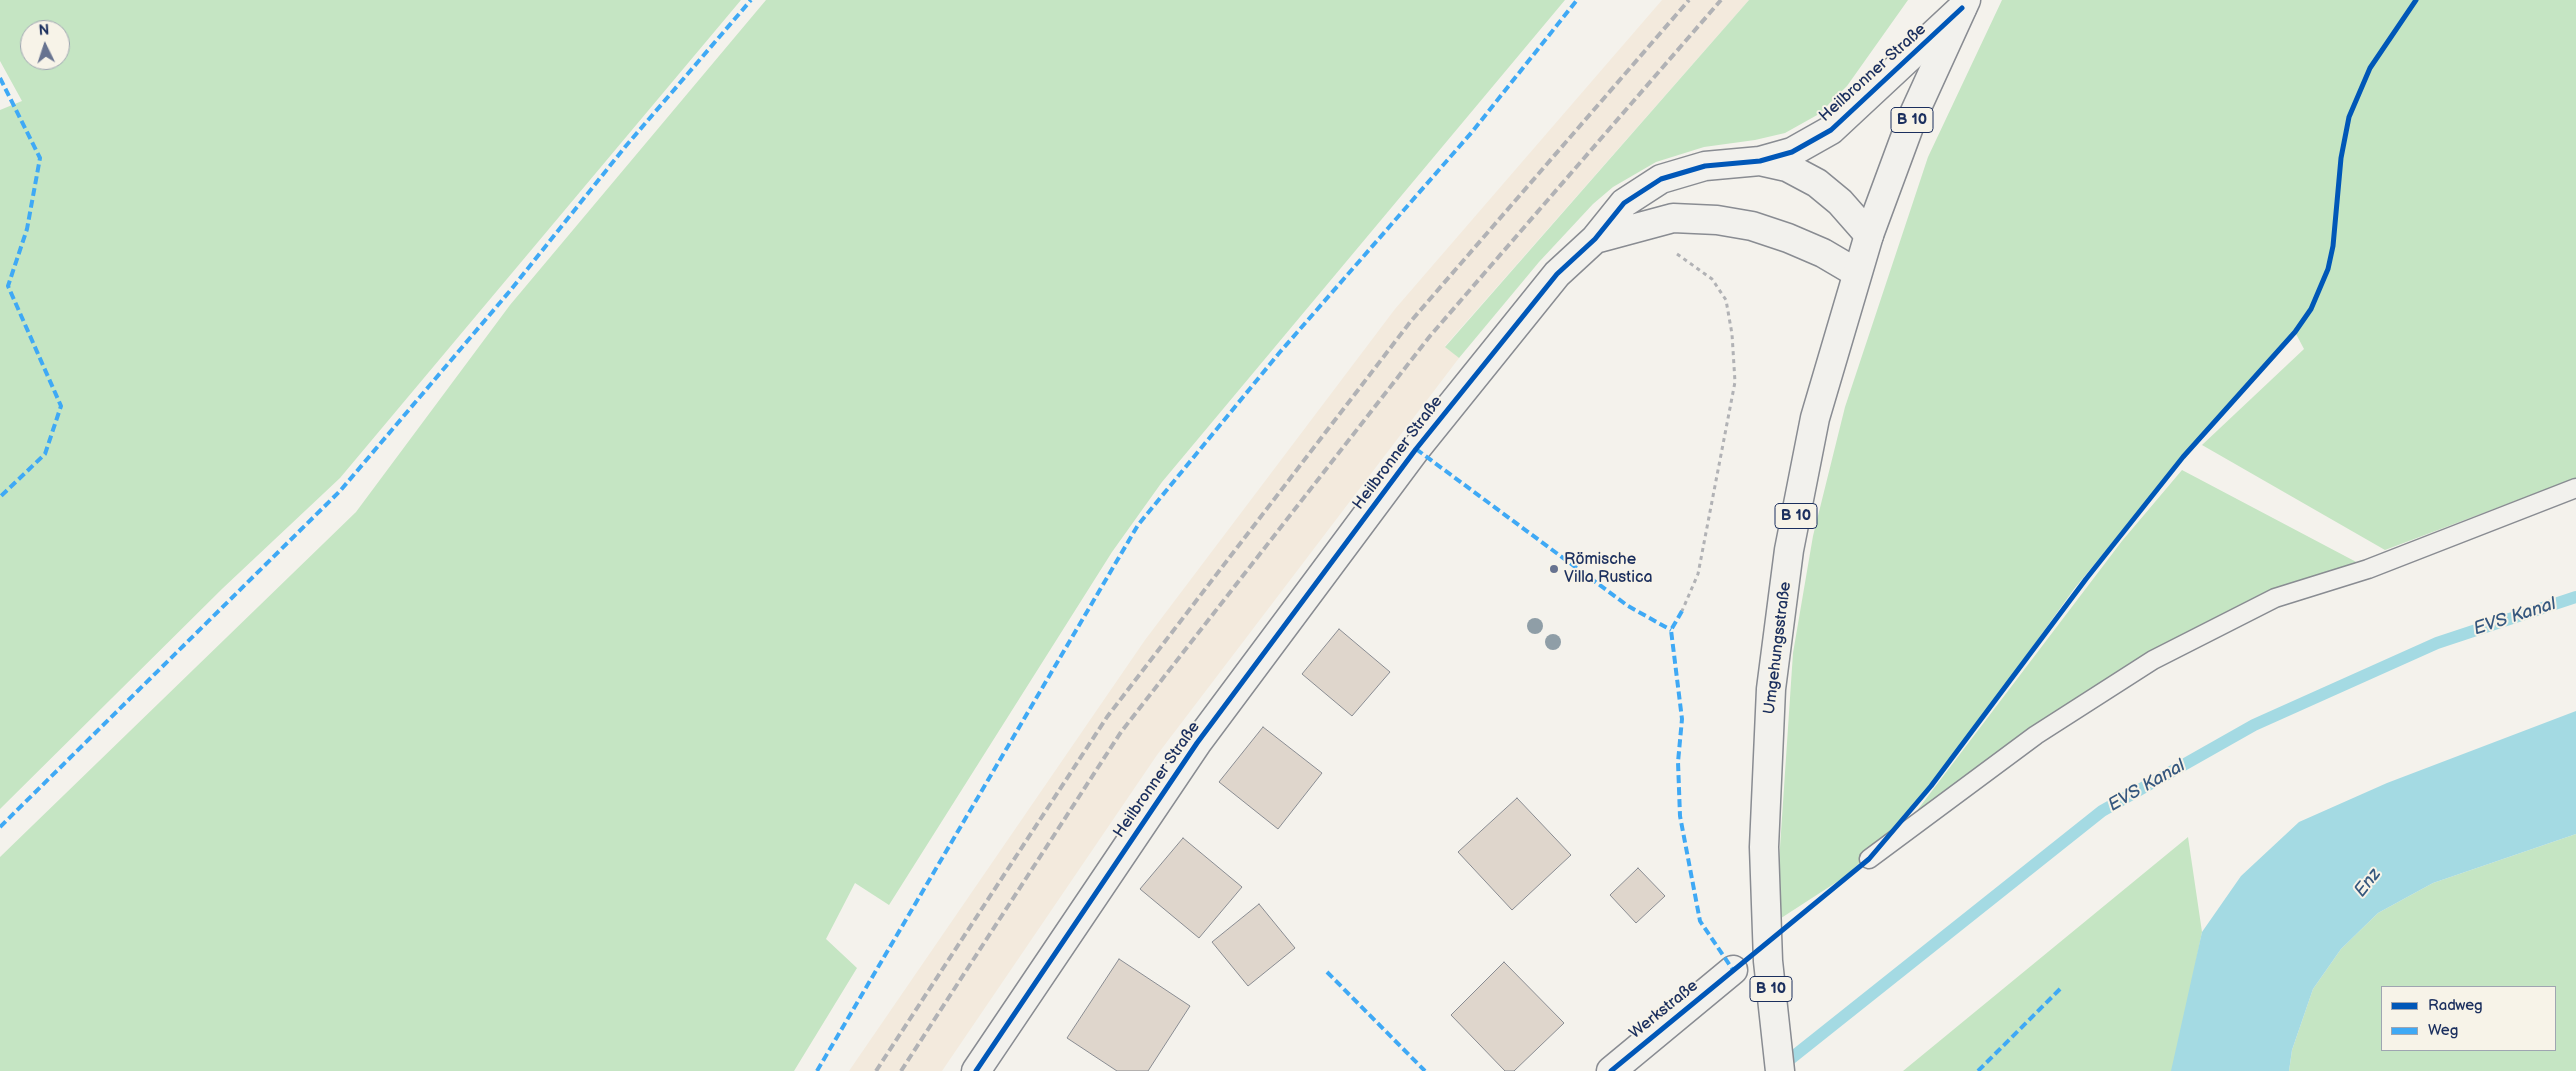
<!DOCTYPE html>
<html>
<head>
<meta charset="utf-8">
<style>
  body { margin:0 }
  #map { position:relative; width:2576px; height:1071px; overflow:hidden; background:#f4f2ec; font-family:"Balsamiq Sans",sans-serif }
  canvas { display:block }
  .legend { position:absolute; left:2381px; top:986px; width:175px; height:65px; box-sizing:border-box; background:#f7f3e8; border:1px solid #9fa5b1; margin:0; padding:6px 9px; list-style:none; font-size:15px; color:#1b2f5e }
  .legend li { display:flex; align-items:center; gap:10px; height:25px }
  .legend b { width:25px; border:1px solid #9fa5b1 }
  .north { position:absolute; left:20px; top:20px; width:50px; height:50px; box-sizing:border-box; background:#f7f3e8; border:1px solid #9fa5b1; border-radius:50%; rotate:356deg; font-size:14px; font-weight:700; line-height:20px; text-align:center; color:#1b2f5e }
  .north::after { content:''; display:block; margin:auto; width:18px; height:22px; background:#677390; clip-path:polygon(50% 0,100% 100%,50% 72%,0 100%) }
</style>
</head>
<body>
<div id="map">
<canvas width="2576" height="1071"></canvas>
<ul class="legend">
<li><b style="height:6px;background:#0057b8"></b>Radweg</li>
<li><b style="height:6px;background:#3fa9f5"></b>Weg</li>
</ul>
<div class="north">N</div>
</div>
<script>
const ctx = document.querySelector('canvas').getContext('2d');
ctx.lineJoin = 'round';
function fillPath(path, color) { ctx.fillStyle = color; ctx.fill(path, 'evenodd'); }
const toPath = rows => new Path2D(rows.map(r => 'M' + r).join(''));
function trace(path, color, width, dash) { ctx.strokeStyle = color; ctx.lineWidth = width; ctx.lineCap = dash ? 'butt' : 'round'; ctx.setLineDash(dash || []); ctx.stroke(path); }
function drawText(font, color, halo, rows, align = 'center') {
  ctx.font = font + ' "Balsamiq Sans",sans-serif'; ctx.lineWidth = 4; ctx.setLineDash([]); ctx.textBaseline = 'middle'; ctx.strokeStyle = halo; ctx.fillStyle = color; for (const [text, x, y, turn = 0] of rows) {
    ctx.save(); ctx.translate(x, y); ctx.rotate((+turn || 0) * Math.PI / 180); ctx.textAlign = isNaN(turn) ? turn : align; if (halo) ctx.strokeText(text, 0, 0); ctx.fillText(text, 0, 0); ctx.restore();
  }
}
fillPath(toPath([
  [1662,0,1749,0,1445,346,1459,358,1157,755,942,1071,849,1071,1145,640,1395,309]
]), '#f3eadd');
fillPath(toPath([
  [0,0,741,0,340,478,223,588,0,809,0,110,22,101,0,61],
  [30,30,60,30,60,60,30,60],
  [766,0,1565,0,1162,482,1112,552,889,905,855,883,826,939,857,968,794,1071,0,1071,0,857,356,512,510,305],
  [1749,0,1908,0,1847,86,1819,114,1785,133,1755,140,1704,147,1656,162,1613,187,1593,204,1539,262,1459,358,1445,347],
  [2002,0,2576,0,2576,478,2385,550,2202,445,2304,349,2295,332,2183,457,2074,589,1990,706,1905,819,1846,876,1775,922,1793,653,1813,536,1845,407,1928,157],
  [2182,470,2362,565,2272,595,1906,825,2122,541],
  [2576,834,2576,1071,2289,1071,2292,1050,2313,989,2341,949,2378,913,2433,883],
  [2382,987,2555,987,2555,1050,2382,1050],
  [2188,837,2202,932,2174,1071,1903,1071]
]), '#c5e5c3');
fillPath(toPath([
  [2576,711,2576,834,2433,883,2378,913,2341,949,2313,989,2292,1050,2289,1071,2171,1071,2202,932,2241,876,2299,822,2387,783]
]), '#a4dae3');
trace(toPath([
  [1779,1068,2102,811,2254,725,2437,643,2576,597]
]), '#a4dae3', 12);
const building = toPath([
  [1339,629,1390,672,1352,716,1302,674,1339,629],
  [1263,727,1322,773,1278,829,1219,782,1263,727],
  [1517,798,1571,855,1512,910,1458,852,1517,798],
  [1183,838,1242,887,1199,938,1140,889,1183,838],
  [1638,868,1665,896,1636,923,1610,895,1638,868],
  [1259,904,1295,948,1248,986,1212,942,1259,904],
  [1119,959,1190,1006,1148,1071,1117,1071,1067,1038,1119,959],
  [1504,962,1564,1023,1514,1071,1505,1071,1451,1015,1504,962]
]);
fillPath(building, '#dfd6cc');
trace(building, '#898c92', 1);
const lane = toPath([
  [1869,859,2036,735,2153,660,2275,598,2368,569,2576,488]
]);
const street = toPath([
  [1760,161,1787,167,1817,183,1840,202,1869,235],
  [1595,239,1673,218,1717,220,1752,226,1788,238,1823,253,1857,273],
  [976,1071,1197,743,1416,449,1557,274,1595,239,1624,203,1661,179,1705,166,1760,161,1792,152,1831,130,1962,8],
  [1611,1071,1733,970]
]);
const primary = toPath([
  [1780,1071,1768,961,1764,847,1771,689,1789,550,1815,418,1869,235,1913,116,1966,0]
]);
trace(lane, '#898c92', 21);
trace(street, '#898c92', 31);
trace(primary, '#898c92', 31);
trace(toPath([
  [1677,254,1712,279,1726,300,1732,334,1735,382,1698,574,1682,611]
]), '#b1b2b5', 3, [4, 4]);
trace(lane, '#f2f1ed', 18);
trace(street, '#f2f1ed', 28);
trace(primary, '#f2f1ed', 28);
trace(toPath([
  [876,1071,1107,717,1411,321,1689,0],
  [901,1071,1121,732,1430,336,1721,0]
]), '#b1b2b5', 4, [8, 4]);
trace(toPath([
  [0,78,40,158,27,229,8,286,61,406,45,454,0,497],
  [1416,449,1628,606,1671,630],
  [1682,611,1671,630,1682,719,1678,762,1680,816,1700,921,1733,970,1736,968],
  [0,827,340,491,509,292,625,147,751,0],
  [1327,972,1425,1071],
  [817,1071,1138,525,1280,352,1472,132,1577,0],
  [1978,1071,2062,987]
]), '#3fa9f5', 4, [8, 4]);
trace(toPath([
  [976,1071,1197,743,1416,449,1557,274,1595,239,1624,203,1661,179,1705,166,1760,161,1792,152,1831,130,1962,8],
  [1611,1071,1869,859,1931,786,2086,579,2183,457,2295,332,2311,309,2328,269,2333,246,2341,158,2349,117,2370,68,2416,0]
]), '#0057b8', 5);
ctx.fillStyle = '#8f9ea7';
for (const [x, y] of [
  [1535,626],
  [1553,642]
]) { ctx.beginPath(); ctx.arc(x, y, 8, 0, 2 * Math.PI); ctx.fill(); }
for (const [x, y, r, color] of [
  [1554,569,5,"#677390"]
]) { const dot = new Path2D(); dot.arc(x, y, r, 0, 2 * Math.PI); ctx.fillStyle = color; ctx.fill(dot); trace(dot, '#f7f3e8', 2); }
for (const [x, y, w] of [
  [1912,120,42],
  [1796,516,42],
  [1771,989,42]
]) { const box = new Path2D(); box.roundRect(x - w / 2, y - 12.5, w, 25, 4); ctx.fillStyle = '#f7f3e8'; ctx.fill(box); trace(box, '#1b2f5e', 1); }
drawText('bold 15px', '#1b2f5e', null, [
  ["B 10",1912,120],
  ["B 10",1796,516],
  ["B 10",1771,989]
]);
drawText('16px', '#1b2f5e', '#f7f3e8', [
  ["Heilbronner Straße",1873,73,-42],
  ["Heilbronner Straße",1398,453,-53],
  ["Umgehungsstraße",1778,648,-83],
  ["Heilbronner Straße",1157,780,-55],
  ["Werkstraße",1664,1010,-39]
]);
drawText('16px', '#1b2f5e', '#f7f3e8', [
  ["Römische",1564,560],
  ["Villa Rustica",1564,578]
], 'left');
drawText('italic 18px', '#35577e', '#f7f3e8', [
  ["EVS Kanal",2515,617,-18],
  ["EVS Kanal",2147,786,-30],
  ["Enz",2368,883,-52]
]);
</script>
</body>
</html>
